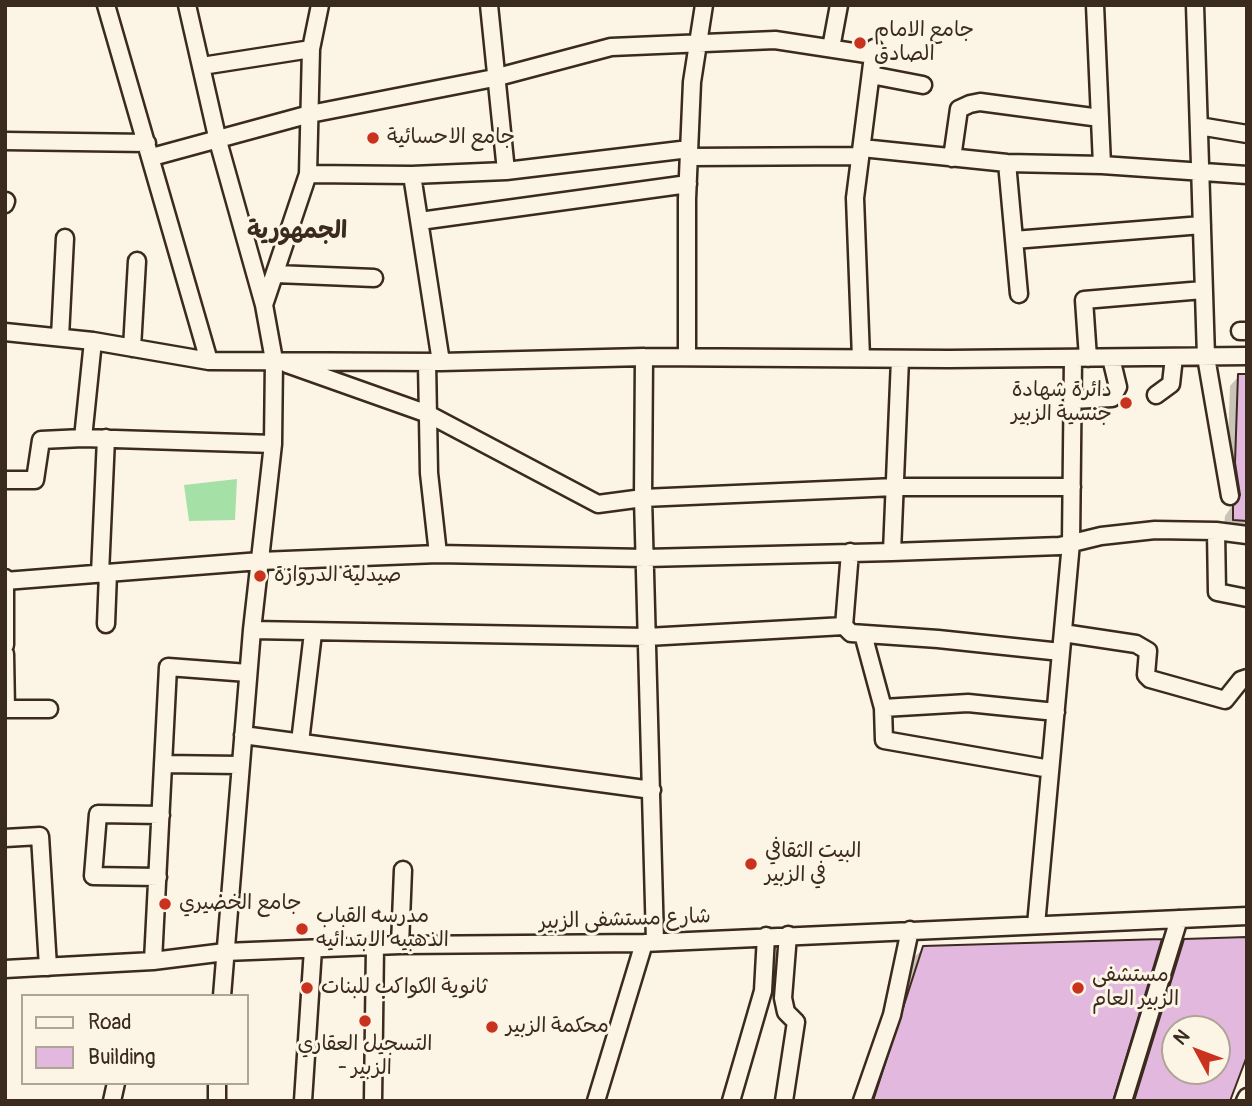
<!DOCTYPE html>
<html>
<head>
<meta charset="utf-8">
<style>
  body { margin:0 }
  #map { position:relative; width:1252px; height:1106px; overflow:hidden; background:#fcf5e5; font-family:Pangolin,sans-serif }
  canvas { display:block }
  .frame { position:absolute; inset:0; border:7px solid #3b2a1e; pointer-events:none }
  .legend { position:absolute; left:21px; top:994px; width:228px; height:91px; box-sizing:border-box; background:#fcf5e5; border:2px solid #afa495; margin:0; padding:9px 12px; list-style:none; font-size:21px; color:#3b2a1e }
  .legend li { display:flex; align-items:center; gap:14px; height:35px }
  .legend b { width:35px; border:2px solid #afa495 }
  .north { position:absolute; left:1161px; top:1015px; width:70px; height:70px; box-sizing:border-box; background:#fcf5e5; border:2px solid #afa495; border-radius:50%; rotate:311deg; font-size:19px; font-weight:700; line-height:28px; text-align:center; color:#3b2a1e }
  .north::after { content:''; display:block; margin:auto; width:24px; height:32px; background:#c8321e; clip-path:polygon(50% 0,100% 100%,50% 72%,0 100%) }
</style>
</head>
<body>
<div id="map">
<canvas width="1252" height="1106"></canvas>
<div class="frame"></div>
<ul class="legend">
<li><b style="height:9px;background:#fcf5e5"></b>Road</li>
<li><b style="height:19px;background:#e2b8df"></b>Building</li>
</ul>
<div class="north">N</div>
</div>
<script>
const ctx = document.querySelector('canvas').getContext('2d');
ctx.lineJoin = 'round';
function fillPath(path, color) { ctx.fillStyle = color; ctx.fill(path, 'evenodd'); }
const toPath = rows => new Path2D(rows.map(r => 'M' + r).join(''));
function trace(path, color, width, dash) { ctx.strokeStyle = color; ctx.lineWidth = width; ctx.lineCap = dash ? 'butt' : 'round'; ctx.setLineDash(dash || []); ctx.stroke(path); }
function drawText(font, color, halo, rows, align = 'center') {
  ctx.font = font + ' Pangolin,"Playpen Sans Arabic",sans-serif'; ctx.lineWidth = 6; ctx.setLineDash([]); ctx.textBaseline = 'middle'; ctx.strokeStyle = halo; ctx.fillStyle = color; for (const [text, x, y, turn = 0] of rows) {
    ctx.save(); ctx.translate(x, y); ctx.rotate((+turn || 0) * Math.PI / 180); ctx.textAlign = isNaN(turn) ? turn : align; if (halo) ctx.strokeText(text, 0, 0); ctx.fillText(text, 0, 0); ctx.restore();
  }
}
fillPath(toPath([
  [237,479,235,520,189,521,184,485]
]), '#a5e1a7');
fillPath(toPath([
  [1239,376,1247,377,1247,529,1224,529,1225,516,1232,506,1227,473,1230,386],
  [1247,938,1229,1101,1125,1101,1170,955,1185,940],
  [1175,1029,1217,1029,1217,1071,1175,1071],
  [924,948,1112,1101,864,1101,909,962]
]), '#0003');
const building = toPath([
  [1238,374,1247,374,1247,521,1233,520,1233,506,1240,495,1235,463,1238,374],
  [1247,937,1247,1056,1230,1101,1134,1101,1184,939,1247,937],
  [1175,1029,1217,1029,1217,1071,1175,1071,1175,1029],
  [1162,939,1113,1101,873,1101,923,946,1162,939]
]);
fillPath(building, '#e2b8df');
trace(building, '#3b2a1e', 2);
const minor = toPath([
  [106,5,209,361],
  [187,5,218,141,264,305,274,360,273,444,252,630,222,996],
  [489,5,506,171],
  [1095,5,1102,165],
  [1195,5,1206,357,1230,496],
  [831,48,839,5],
  [202,66,311,49],
  [871,75,923,85],
  [1199,126,1247,134],
  [5,141,147,143],
  [862,148,1007,163,1102,165,1247,175],
  [152,157,310,114,494,78,611,47,775,40,873,55],
  [689,157,860,156],
  [952,158,959,109,970,104,980,102,1100,118],
  [1007,163,1019,294],
  [308,174,412,175,506,171,689,149],
  [412,175,441,362],
  [5,204,6,201],
  [420,221,688,184],
  [1014,240,1202,225],
  [276,274,374,278],
  [264,305,308,174,311,49,320,5],
  [1240,331,1247,331],
  [5,332,93,341,209,361,441,362,644,357,949,359,1247,356],
  [60,337,65,238],
  [132,348,137,261],
  [644,357,643,498,655,941],
  [687,357,687,199,692,82,704,5],
  [861,358,855,198,874,48],
  [1088,358,1084,300,1203,290],
  [427,362,429,473,438,554],
  [287,364,428,414,598,504,643,498,895,487,1072,487],
  [1156,395,1171,384,1174,357],
  [1072,400,1112,398,1118,387,1111,358],
  [83,438,93,341],
  [5,480,35,480,41,440,83,438,273,444],
  [1216,531,1217,592,1247,598],
  [892,552,900,359],
  [100,574,106,438],
  [5,578,5,645],
  [5,581,260,561,438,554,645,558,892,552,1060,546,1101,536,1155,530,1216,531,1247,535],
  [106,624,108,573],
  [844,626,850,552],
  [252,630,647,637,844,626,851,633,938,639,1061,652],
  [1063,633,1136,644,1148,651,1146,675,1150,679,1225,700,1241,680,1247,678],
  [863,634,883,708,884,740,1050,769],
  [5,654,6,709,49,709],
  [883,708,968,703,1056,712],
  [243,735,652,790],
  [300,742,313,633],
  [163,764,240,765],
  [5,838,40,836,48,967],
  [158,877,93,876,98,814,161,815],
  [1036,925,1071,543,1073,358],
  [400,945,403,870],
  [153,961,168,667,248,673],
  [5,969,153,961,225,952,400,945,644,943,1247,916],
  [112,1101,116,1083],
  [217,1101,217,1083],
  [303,1101,313,949],
  [373,1101,375,946],
  [596,1101,644,943],
  [731,1101,763,991,766,936],
  [784,1101,796,1022,786,1012,783,998,788,935],
  [862,1101,892,1015,910,930],
  [1123,1101,1179,919],
  [1245,1101,1247,1097]
]);
trace(minor, '#3b2a1e', 21);
trace(minor, '#fcf5e5', 16);
for (const [x, y, r, color] of [
  [860,43,7,"#c8321e"],
  [373,138,7,"#c8321e"],
  [1126,403,7,"#c8321e"],
  [260,576,7,"#c8321e"],
  [751,864,7,"#c8321e"],
  [165,904,7,"#c8321e"],
  [302,929,7,"#c8321e"],
  [307,988,7,"#c8321e"],
  [1078,988,7,"#c8321e"],
  [365,1021,7,"#c8321e"],
  [492,1027,7,"#c8321e"]
]) { const dot = new Path2D(); dot.arc(x, y, r, 0, 2 * Math.PI); ctx.fillStyle = color; ctx.fill(dot); trace(dot, '#fcf5e5', 2.5); }
drawText('21px', '#3b2a1e', '#fcf5e5', [
  ["جامع الامام",874,31],
  ["الصادق",874,55],
  ["جامع الاحسائية",387,138],
  ["دائرة شهادة",1112,391,"right"],
  ["جنسية الزبير",1112,415,"right"],
  ["صيدلية الدروازة",274,576],
  ["البيت الثقافي",765,852],
  ["في الزبير",765,876],
  ["جامع الخضيري",179,904],
  ["مدرسه القباب",316,917],
  ["الذهبيه الابتدائيه",316,941],
  ["مستشفى",1092,976],
  ["الزبير العام",1092,1000],
  ["ثانوية الكواكب للبنات",321,988],
  ["محكمة الزبير",506,1027],
  ["التسجيل العقاري",365,1045,"center"],
  ["- الزبير",365,1069,"center"]
], 'left');
drawText('21px', '#3b2a1e', '#fcf5e5', [
  ["شارع مستشفى الزبير",625,920,-2]
]);
drawText('bold 24px', '#3b2a1e', '#fcf5e5', [
  ["الجمهورية",297,232]
]);
</script>
</body>
</html>
